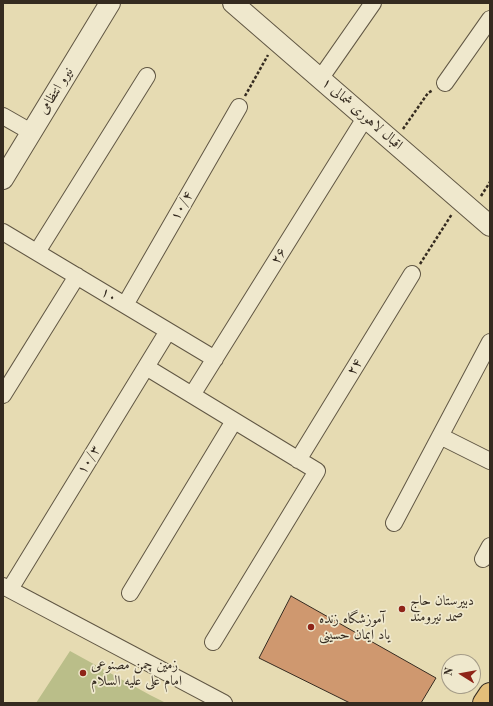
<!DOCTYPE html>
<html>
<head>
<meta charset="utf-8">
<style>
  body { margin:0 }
  #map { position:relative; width:493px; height:706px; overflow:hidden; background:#e6dbb2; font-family:"Old Standard TT",serif }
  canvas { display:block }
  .frame { position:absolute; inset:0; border:4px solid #352b20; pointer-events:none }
  .north { position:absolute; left:441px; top:654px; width:40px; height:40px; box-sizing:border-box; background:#efe8cd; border:1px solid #a59c88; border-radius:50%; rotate:281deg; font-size:11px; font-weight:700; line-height:16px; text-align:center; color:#352b20 }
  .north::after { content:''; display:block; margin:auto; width:14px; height:18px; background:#8f2418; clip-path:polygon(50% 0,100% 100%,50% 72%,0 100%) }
</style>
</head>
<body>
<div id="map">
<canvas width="493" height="706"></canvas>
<div class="frame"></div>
<div class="north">N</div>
</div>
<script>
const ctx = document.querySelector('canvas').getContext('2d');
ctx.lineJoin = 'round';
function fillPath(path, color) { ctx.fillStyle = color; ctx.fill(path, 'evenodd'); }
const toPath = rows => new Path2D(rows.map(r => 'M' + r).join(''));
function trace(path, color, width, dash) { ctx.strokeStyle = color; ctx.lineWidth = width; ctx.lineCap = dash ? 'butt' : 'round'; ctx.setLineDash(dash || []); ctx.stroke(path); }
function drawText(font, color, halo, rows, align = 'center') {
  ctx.font = font + ' "Old Standard TT",Amiri,serif'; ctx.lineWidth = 3.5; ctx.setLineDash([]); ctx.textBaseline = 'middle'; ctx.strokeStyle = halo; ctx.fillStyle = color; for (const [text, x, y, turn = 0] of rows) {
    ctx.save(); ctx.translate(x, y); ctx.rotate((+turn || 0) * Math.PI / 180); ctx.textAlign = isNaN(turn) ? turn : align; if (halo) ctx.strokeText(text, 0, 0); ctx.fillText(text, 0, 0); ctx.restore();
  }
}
fillPath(toPath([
  [70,651,150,695,166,703,36,703]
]), '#babe89');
const building = toPath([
  [291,596,436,678,421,703,350,703,259,658,291,596]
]);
fillPath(building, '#cf986f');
trace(building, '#352b20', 1);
const minor = toPath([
  [320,79,373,3],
  [445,83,490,19],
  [3,116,31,132],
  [3,232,215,359],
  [37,252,147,76],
  [125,305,239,107],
  [146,367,317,471,213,642],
  [3,395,77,276],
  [192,395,365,118],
  [440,436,490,461],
  [298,460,412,274],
  [394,523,490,342],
  [483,559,490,546],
  [3,586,224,703],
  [10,589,168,331],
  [130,593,234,421]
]);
const tertiary = toPath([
  [233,3,490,226],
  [3,179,110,3]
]);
const primary = toPath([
  [484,703,490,694]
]);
trace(minor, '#615744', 18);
trace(tertiary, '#615744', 22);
trace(primary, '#352b20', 24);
trace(toPath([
  [245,96,268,55],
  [403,129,428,93,433,90],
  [481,196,490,182],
  [420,264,452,214]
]), '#352b20', 2.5, [3, 2]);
trace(minor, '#efe8cd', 16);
trace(tertiary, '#efe8cd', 20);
trace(primary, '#e3be79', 22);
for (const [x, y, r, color] of [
  [402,609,4,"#8f2418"],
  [311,627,4,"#8f2418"],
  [83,673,4,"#8f2418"]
]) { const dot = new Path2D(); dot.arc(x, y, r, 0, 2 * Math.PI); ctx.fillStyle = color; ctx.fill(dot); trace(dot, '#efe8cd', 1.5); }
drawText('14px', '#352b20', '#efe8cd', [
  ["نیرو انتظامی",56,91,-58],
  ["اقبال لاهوری شمالی ۱",362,114,41],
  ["۱۰/۴",182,206,-60],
  ["۲۶",279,256,-58],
  ["۱۰",109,295,31],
  ["۲۴",355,367,-58],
  ["۱۰/۳",89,460,-58]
]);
drawText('14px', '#352b20', '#efe8cd', [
  ["دبیرستان حاج",410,601],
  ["صمد نیرومند",410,617],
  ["آموزشگاه زنده",319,619],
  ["یاد ایمان حسینی",319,635],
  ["زمین چمن مصنوعی",91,665],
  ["امام علی علیه السلام",91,681]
], 'left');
</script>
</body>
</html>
